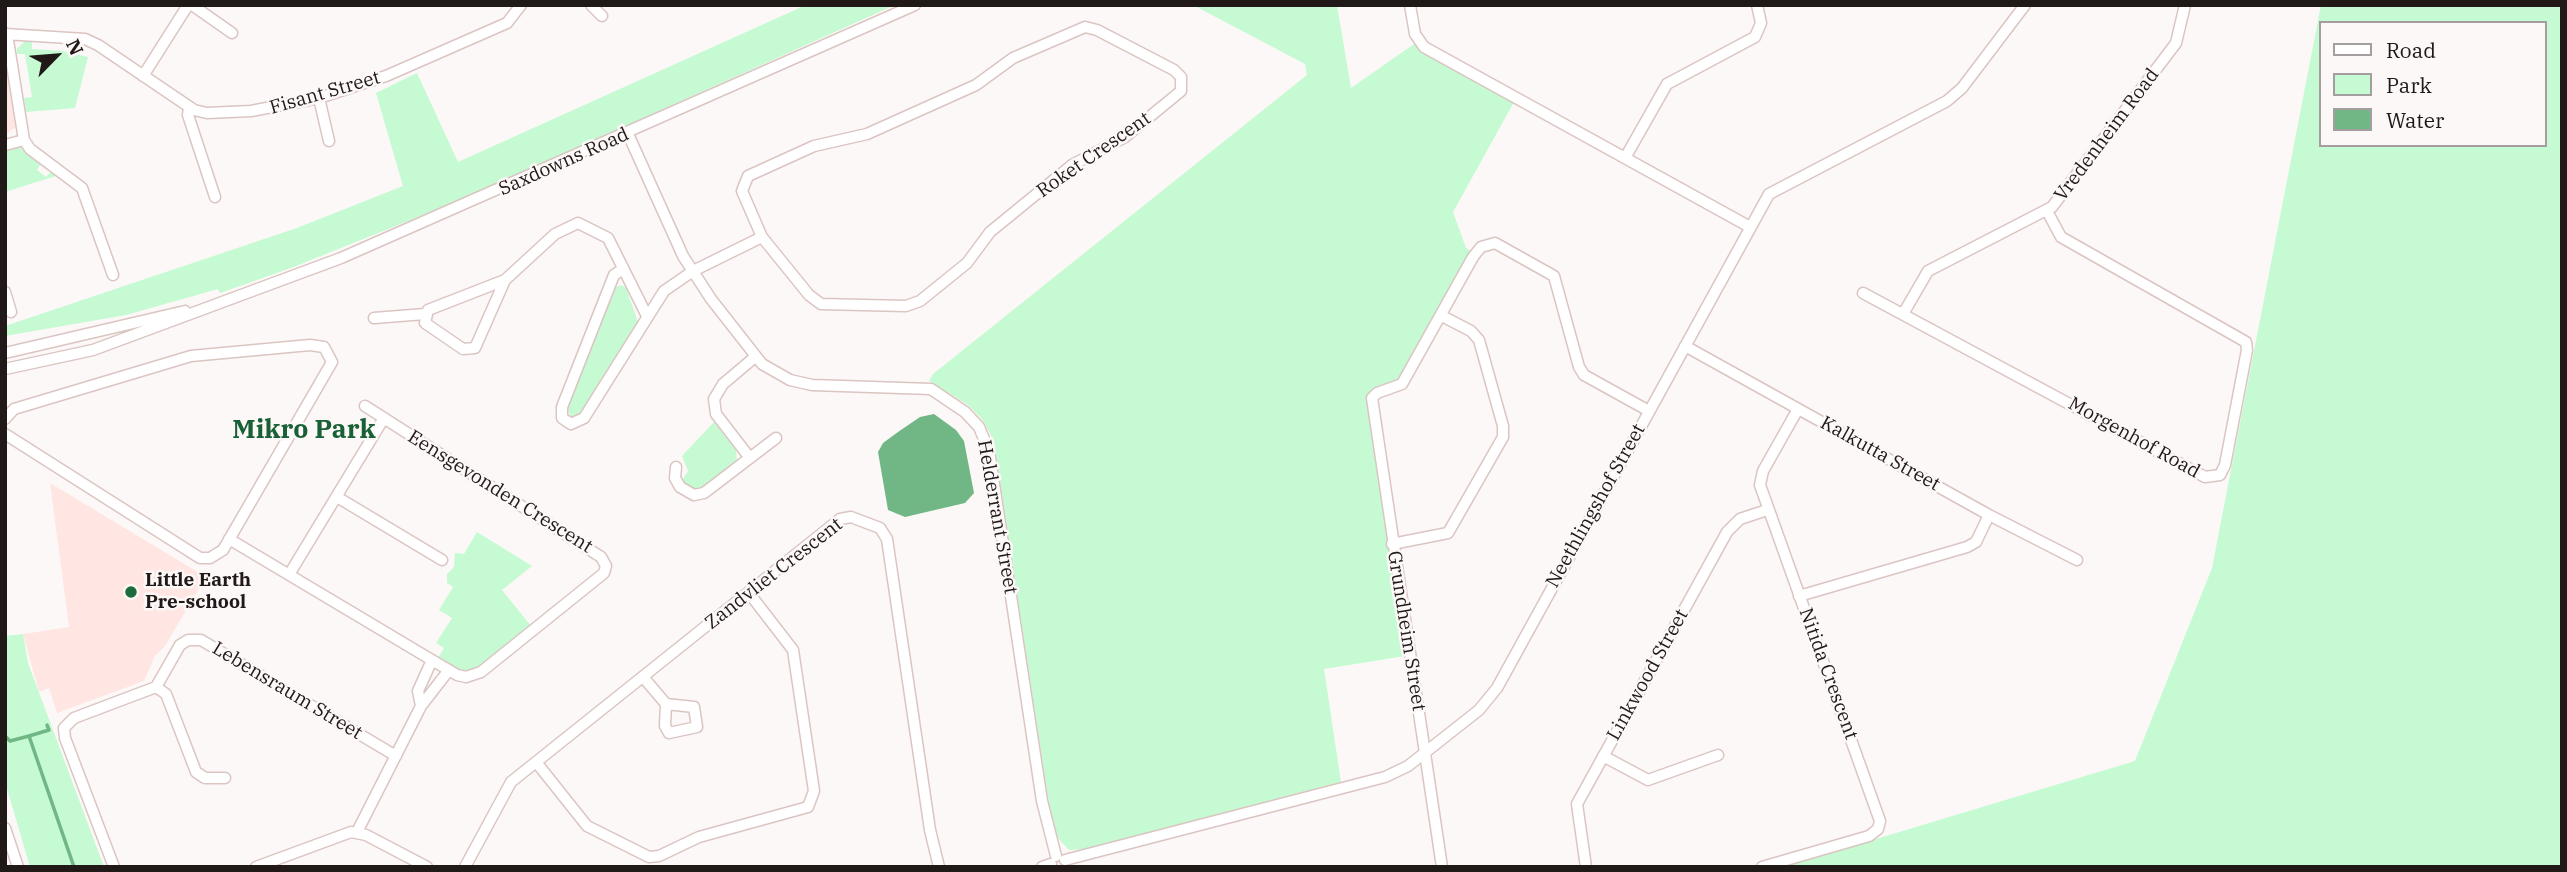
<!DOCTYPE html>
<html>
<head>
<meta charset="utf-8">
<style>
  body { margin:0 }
  #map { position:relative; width:2567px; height:872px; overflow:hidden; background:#fcf8f7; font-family:"IBM Plex Serif",serif }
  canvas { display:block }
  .frame { position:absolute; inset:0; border:7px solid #211918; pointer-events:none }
  .legend { position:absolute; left:2319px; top:21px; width:228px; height:126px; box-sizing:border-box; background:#fcf8f7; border:2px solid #a49f9e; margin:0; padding:9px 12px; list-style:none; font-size:21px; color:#211918 }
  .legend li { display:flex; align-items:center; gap:14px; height:35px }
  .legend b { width:35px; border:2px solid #a49f9e }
  .north { position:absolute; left:21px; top:21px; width:70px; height:70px; -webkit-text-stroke:5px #fcf8f7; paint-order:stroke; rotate:65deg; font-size:19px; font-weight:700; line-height:28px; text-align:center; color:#211918 }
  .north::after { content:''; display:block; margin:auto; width:24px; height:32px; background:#211918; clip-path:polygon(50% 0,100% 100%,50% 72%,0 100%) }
</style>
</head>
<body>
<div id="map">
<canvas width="2567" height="872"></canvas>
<div class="frame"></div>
<ul class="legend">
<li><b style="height:9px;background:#fff"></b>Road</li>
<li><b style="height:19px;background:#c5fad2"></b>Park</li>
<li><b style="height:19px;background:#71b785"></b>Water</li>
</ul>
<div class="north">N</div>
</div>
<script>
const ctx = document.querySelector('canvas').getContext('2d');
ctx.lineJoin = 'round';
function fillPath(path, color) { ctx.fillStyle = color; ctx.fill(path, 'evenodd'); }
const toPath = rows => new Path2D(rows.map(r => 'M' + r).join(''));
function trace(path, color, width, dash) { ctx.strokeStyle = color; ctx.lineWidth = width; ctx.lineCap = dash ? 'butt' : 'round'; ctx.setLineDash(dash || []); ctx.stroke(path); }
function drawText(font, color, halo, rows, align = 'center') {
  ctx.font = font + ' "IBM Plex Serif",serif'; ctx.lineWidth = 5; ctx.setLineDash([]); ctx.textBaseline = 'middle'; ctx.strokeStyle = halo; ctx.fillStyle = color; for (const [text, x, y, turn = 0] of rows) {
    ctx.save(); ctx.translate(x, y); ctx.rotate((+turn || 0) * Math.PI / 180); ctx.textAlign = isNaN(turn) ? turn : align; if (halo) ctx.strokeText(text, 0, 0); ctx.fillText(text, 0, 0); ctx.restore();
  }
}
fillPath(toPath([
  [5,65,16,127,5,135],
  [50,483,206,577,165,646,155,656,144,681,57,713,49,688,39,692,23,634,69,627]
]), '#ffe6e3');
fillPath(toPath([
  [806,5,895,5,463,199,291,268,220,293,218,289,126,315,5,336,5,326,297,228,403,186,376,93,417,73,458,162],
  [1193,5,1337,5,1351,88,1414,44,1424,53,1514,102,1453,212,1466,248,1471,251,1400,380,1375,388,1367,398,1405,656,1324,669,1341,782,1086,849,1069,850,1057,837,1049,805,994,441,982,419,968,405,929,381,933,374,1307,75,1305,64],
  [2321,5,2562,5,2562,867,1783,867,2135,761,2212,568],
  [2320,23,2544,23,2544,145,2320,145],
  [25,41,32,41,32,49,63,51,88,57,75,108,26,112,24,98,32,97,25,54,17,54,17,49],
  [18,146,41,163,37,170,46,177,52,170,59,175,5,192,5,149],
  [621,285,626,288,638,322,581,414,571,417,567,408,613,288],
  [714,422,736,450,737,461,700,491,685,487,683,479,688,471,682,456],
  [477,532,532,566,502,590,531,626,479,667,464,672,438,658,444,648,436,643,452,618,439,610,453,587,447,583,447,574,454,567,455,553,464,554],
  [23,634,28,663,104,867,30,867,5,782,5,636]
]), '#c5fad2');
fillPath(toPath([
  [934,414,956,430,964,441,974,493,965,503,905,517,888,510,878,452,883,443,898,432,920,417]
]), '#71b785');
trace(toPath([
  [5,736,10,741,29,736,74,867],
  [29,736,49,730,47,725]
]), '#71b785', 3.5);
const minor = toPath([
  [192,5,232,33],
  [591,5,602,16],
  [1410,5,1415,34,1424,47,1750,227],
  [1085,27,1097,30,1174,70,1181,77,1181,91,1125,137,1072,165,990,232,967,263,920,301,906,306,821,304,809,295,762,237,742,191,748,176,814,146,867,134,976,85,1013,58,1085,27],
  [5,34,85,39,98,45,194,110,207,113,251,111,319,98,386,76,507,23,521,5],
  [7,34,24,140,30,149,82,188,113,275],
  [143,76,188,5],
  [319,98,329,141],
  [189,108,188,115,215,197],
  [628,134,683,256,711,299,762,364,790,380,812,385,931,389,965,412,979,427,989,451,1042,801,1056,856],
  [5,145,24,140],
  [1625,158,1667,84,1755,37,1761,23,1757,5],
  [623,269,614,275,562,407,562,418,571,424,584,418,664,291,693,271,762,237],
  [505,280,428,310,425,323,463,349,475,348,505,280,555,234,578,223,608,238,647,316],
  [5,292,11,312],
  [1863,293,2205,477,2220,475,2225,465,2247,350,2246,342,2061,237,2047,211],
  [1903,314,1928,271,2052,207,2176,43,2185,5],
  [374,318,425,314],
  [1685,346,1989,515,2077,560],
  [5,353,185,311],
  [5,369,93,350,341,258,915,5],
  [5,419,14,409,191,356,310,345,324,347,332,362,223,550,210,558,200,558,5,434],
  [750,458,716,414,714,399,723,384,755,357],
  [676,467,675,478,680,487,694,495,704,493,776,438],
  [337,497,442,560],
  [229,539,457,675,466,677,481,672,604,573,606,566,601,557,365,406],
  [1392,544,1448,533,1503,437,1503,426,1479,340,1471,331,1442,316],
  [290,573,384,418],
  [1799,596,1967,547,1976,542,1989,515],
  [643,677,666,704,694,707,697,727,669,733,665,726,666,704],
  [156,687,166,694,196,772,205,778,225,778],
  [421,706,418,691,432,660],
  [1603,756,1648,780,1718,755],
  [536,762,587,826,649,857,659,856,699,837,808,807,814,791,793,650,749,593],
  [5,828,18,867],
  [357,832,421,706,449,670],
  [1065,860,1385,777,1408,766,1479,710,1497,688,1769,194,1947,101,1962,88,2025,5],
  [114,867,65,738,64,728,74,718,156,687,180,645,188,640,201,640,396,756],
  [256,867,351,832,366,835,427,867],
  [465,867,511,782,840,519,851,517,880,528,887,539,930,830,939,867],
  [1042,867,1051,864],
  [1442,867,1372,398,1377,393,1402,384,1473,257,1481,247,1495,243,1554,276,1579,367,1584,375,1649,411],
  [1586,867,1577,804,1727,532,1740,519,1767,510],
  [1762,867,1869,836,1878,829,1880,821,1760,485,1763,471,1798,409]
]);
trace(minor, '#dbc5c2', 13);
trace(minor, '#fff', 10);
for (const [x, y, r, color] of [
  [131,592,7,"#1d6c3c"]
]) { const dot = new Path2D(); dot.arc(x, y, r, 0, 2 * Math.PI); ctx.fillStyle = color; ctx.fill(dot); trace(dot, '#fcf8f7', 2.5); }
drawText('19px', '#211918', '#fcf8f7', [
  ["Fisant Street",325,93,-16],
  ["Vredenheim Road",2107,135,-53],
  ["Roket Crescent",1094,155,-35],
  ["Saxdowns Road",564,162,-24],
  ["Morgenhof Road",2134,438,29],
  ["Kalkutta Street",1880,454,29],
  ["Eensgevonden Crescent",500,492,32],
  ["Neethlingshof Street",1596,506,-61],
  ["Helderrant Street",997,517,80],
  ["Zandvliet Crescent",774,574,-38],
  ["Grundheim Street",1406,631,81],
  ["Nitida Crescent",1828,674,70],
  ["Linkwood Street",1648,675,-61],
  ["Lebensraum Street",287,691,31]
]);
drawText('bold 19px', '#211918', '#fcf8f7', [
  ["Little Earth",145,581],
  ["Pre-school",145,603]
], 'left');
drawText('bold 26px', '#186035', '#fcf8f7', [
  ["Mikro Park",304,430]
]);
</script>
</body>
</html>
